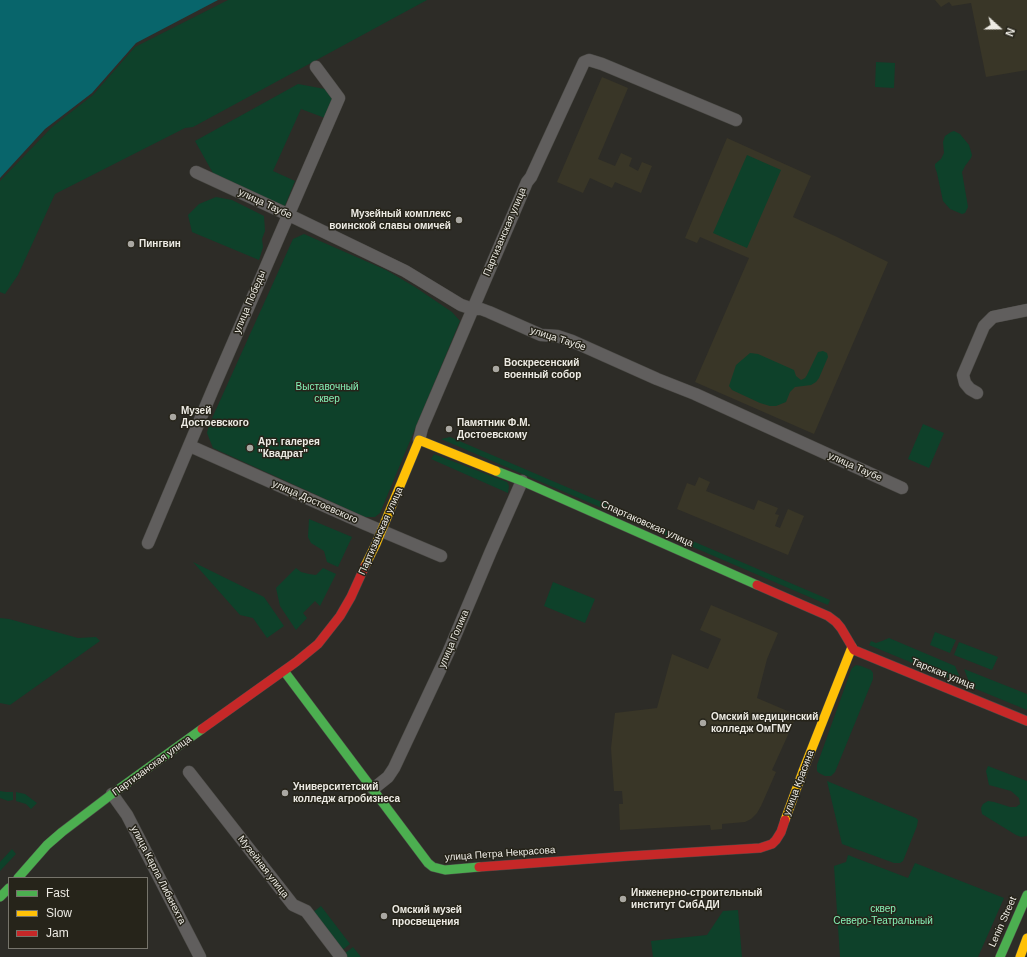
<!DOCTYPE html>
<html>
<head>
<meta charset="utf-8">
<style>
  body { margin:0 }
  #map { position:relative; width:1027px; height:957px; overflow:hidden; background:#2d2c27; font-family:Helvetica,sans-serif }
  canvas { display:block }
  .legend { position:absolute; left:8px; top:877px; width:140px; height:72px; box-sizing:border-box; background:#26241a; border:1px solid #76746b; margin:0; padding:5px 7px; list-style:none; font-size:12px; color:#edebe4 }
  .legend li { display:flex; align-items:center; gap:8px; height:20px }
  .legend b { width:20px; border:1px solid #76746b }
  .north { position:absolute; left:979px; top:8px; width:40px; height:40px; -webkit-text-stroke:3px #26241a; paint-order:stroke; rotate:111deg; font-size:11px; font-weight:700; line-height:16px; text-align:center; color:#edebe4 }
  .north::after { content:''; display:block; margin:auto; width:14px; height:18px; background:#edebe4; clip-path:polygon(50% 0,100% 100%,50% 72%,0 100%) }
</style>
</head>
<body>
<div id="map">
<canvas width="1027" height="957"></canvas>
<ul class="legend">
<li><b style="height:5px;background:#4caf50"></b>Fast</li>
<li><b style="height:5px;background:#ffc107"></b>Slow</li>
<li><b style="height:5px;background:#c62828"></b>Jam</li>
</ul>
<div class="north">N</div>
</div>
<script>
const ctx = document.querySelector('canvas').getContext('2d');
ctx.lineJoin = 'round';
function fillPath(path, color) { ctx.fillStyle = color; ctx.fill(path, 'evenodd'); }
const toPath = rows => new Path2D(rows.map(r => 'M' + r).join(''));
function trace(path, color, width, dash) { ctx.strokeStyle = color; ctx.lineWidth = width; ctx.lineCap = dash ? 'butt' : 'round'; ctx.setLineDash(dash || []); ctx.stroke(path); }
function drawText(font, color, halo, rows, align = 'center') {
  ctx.font = font + ' Helvetica,sans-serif'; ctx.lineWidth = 3; ctx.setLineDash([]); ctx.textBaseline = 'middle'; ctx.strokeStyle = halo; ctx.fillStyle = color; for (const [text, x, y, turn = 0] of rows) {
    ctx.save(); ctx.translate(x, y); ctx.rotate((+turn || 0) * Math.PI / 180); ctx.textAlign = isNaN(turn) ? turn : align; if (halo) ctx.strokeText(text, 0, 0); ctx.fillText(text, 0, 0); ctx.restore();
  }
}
fillPath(toPath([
  [935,0,1027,0,1027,70,986,77,971,3,952,6,949,2,941,7],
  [602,77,628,88,598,159,615,166,621,153,632,158,629,166,638,171,642,162,652,166,641,193,615,182,612,188,590,178,583,193,557,182],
  [727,138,811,176,793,217,835,236,888,262,814,434,695,382,749,258,700,237,697,243,685,238],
  [699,477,710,482,706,491,754,510,758,500,778,508,775,514,779,515,775,526,780,528,788,509,804,516,788,555,677,509,687,483,695,486],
  [711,605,778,633,767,659,757,698,797,715,772,770,776,772,761,806,757,813,751,819,745,822,722,824,722,829,711,830,710,825,620,830,619,804,623,804,622,791,614,791,611,748,615,713,657,708,672,654,708,669,721,639,700,630]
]), '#393627');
fillPath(toPath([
  [228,0,427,0,193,127,185,128,55,194,18,275,5,294,0,292,0,181,52,127,93,95,135,47],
  [876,62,895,63,894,88,875,87],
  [298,84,325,89,334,99,325,118,301,109,273,171,295,181,284,208,214,175,195,141],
  [954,131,960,134,969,145,972,155,971,158,965,166,962,172,968,207,965,213,962,214,950,209,943,201,937,173,935,167,935,164,941,159,944,153,943,142,945,136,951,132],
  [747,155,781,170,747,248,713,233],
  [216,197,232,200,264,216,265,231,262,239,263,247,259,260,192,232,188,215,199,204],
  [304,234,386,270,415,287,452,312,460,321,380,513,375,517,365,517,213,448,207,433,209,425,293,239],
  [823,351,827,353,828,357,819,378,816,382,811,385,795,387,790,392,786,402,776,406,770,406,760,403,732,390,729,386,736,365,750,353,758,354,794,370,796,376,801,380,805,378,807,375,818,352],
  [923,424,944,433,929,468,908,459],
  [450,437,830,600,828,605,441,439],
  [434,454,507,482,509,486,508,493,431,459],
  [309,519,352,537,338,567,327,562,324,551,311,543,308,537],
  [193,562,264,597,284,626,267,638,253,618,240,615],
  [296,568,301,572,309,574,316,575,323,568,336,574,320,606,315,601,303,613,307,618,296,630,280,606,276,588],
  [553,582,595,599,585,623,544,606],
  [0,618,9,619,78,638,96,637,100,641,10,705,0,703],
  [935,632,956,640,950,653,930,645],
  [889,638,955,666,963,684,869,645,871,641,876,643,882,641],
  [959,642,998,657,992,670,954,655],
  [856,665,861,666,871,670,873,673,873,679,835,772,831,776,825,776,819,773,817,771,817,765,851,670,852,668],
  [964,669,1027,694,1027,710,971,687],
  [988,766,1027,781,1027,836,1021,837,1016,835,982,814,981,808,983,804,988,801,994,802,1010,807,1016,807,1020,804,1019,798,1011,791,989,785,986,771],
  [827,781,916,818,918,820,917,826,903,861,900,863,894,863,842,844],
  [0,791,6,792,13,792,13,800,8,801,0,798],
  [16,792,25,794,37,803,31,809,26,804,16,801],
  [12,849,16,854,0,871,0,862],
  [848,855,908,878,915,863,1004,898,978,957,840,957,834,866,846,862],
  [321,906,350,944,341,951,312,913],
  [738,910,742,957,653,957,651,941,707,935,723,911],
  [353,947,361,957,346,957,344,954]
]), '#0e412a');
fillPath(toPath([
  [0,0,218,0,136,43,92,93,45,129,0,178]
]), '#08656b');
const street = toPath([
  [196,172,289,215,405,271,461,305,473,309,481,309,489,312,541,335,557,336,572,341,657,379,695,394,902,488],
  [977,393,970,389,965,383,963,375,984,326,993,317,1027,310],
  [419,440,422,428,527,182,531,177,584,62,589,60,602,64,736,120],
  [190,446,363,523,441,556],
  [148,543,213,389,339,98,316,67],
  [189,772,293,905,306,911,341,957],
  [373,789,388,777,394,768,448,653,491,551,522,481],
  [112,794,127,815,200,957]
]);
const fast = toPath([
  [496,471,522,481,757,585],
  [284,671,428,863,433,867,445,870,479,867],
  [18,878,47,845,62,832,112,794,202,729],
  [0,897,9,888],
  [1000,957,1027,895]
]);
const slow = toPath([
  [365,566,376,544,419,440,496,471],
  [785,820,803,771,852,647],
  [1020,957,1027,938]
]);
const jam = toPath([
  [757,585,828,616,836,622,841,628,854,650,1027,721],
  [202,729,296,662,318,644,340,616,351,597,365,566],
  [479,867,630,856,760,848,772,844,776,840,781,832,785,820]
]);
trace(street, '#4b4a46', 13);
trace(fast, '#4b4a46', 10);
trace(slow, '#4b4a46', 10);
trace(jam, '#4b4a46', 10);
trace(street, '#605e5d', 12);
trace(fast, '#4caf50', 9);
trace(slow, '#ffc107', 9);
trace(jam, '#c62828', 9);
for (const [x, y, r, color] of [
  [459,220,4,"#aaa8a2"],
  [131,244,4,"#aaa8a2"],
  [496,369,4,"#aaa8a2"],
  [173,417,4,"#aaa8a2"],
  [449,429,4,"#aaa8a2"],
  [250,448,4,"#aaa8a2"],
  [703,723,4,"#aaa8a2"],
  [285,793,4,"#aaa8a2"],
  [623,899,4,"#aaa8a2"],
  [384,916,4,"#aaa8a2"]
]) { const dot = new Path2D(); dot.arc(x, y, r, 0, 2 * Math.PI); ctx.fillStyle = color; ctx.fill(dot); trace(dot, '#26241a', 1.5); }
drawText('10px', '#edebe4', '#26241a', [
  ["улица Таубе",265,204,25],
  ["Партизанская улица",505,232,-67],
  ["улица Победы",250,302,-67],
  ["улица Таубе",558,339,18],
  ["улица Таубе",855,467,24],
  ["улица Достоевского",315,502,24],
  ["Спартаковская улица",647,524,24],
  ["Партизанская улица",381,531,-66],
  ["улица Голика",454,639,-67],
  ["Тарская улица",943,674,22],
  ["Партизанская улица",152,766,-36],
  ["улица Красина",799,783,-69],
  ["улица Петра Некрасова",500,854,-4],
  ["Музейная улица",263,867,52],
  ["улица Карла Либкнехта",158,875,63],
  ["Lenin Street",1003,922,-66]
]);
drawText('bold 10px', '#edebe4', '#26241a', [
  ["Музейный комплекс",451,214,"right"],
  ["воинской славы омичей",451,226,"right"],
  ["Пингвин",139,244],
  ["Воскресенский",504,363],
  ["военный собор",504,375],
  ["Музей",181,411],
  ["Достоевского",181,423],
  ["Памятник Ф.М.",457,423],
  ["Достоевскому",457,435],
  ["Арт. галерея",258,442],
  ["\"Квадрат\"",258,454],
  ["Омский медицинский",711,717],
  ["колледж ОмГМУ",711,729],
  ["Университетский",293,787],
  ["колледж агробизнеса",293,799],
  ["Инженерно-строительный",631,893],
  ["институт СибАДИ",631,905],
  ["Омский музей",392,910],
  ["просвещения",392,922]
], 'left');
drawText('10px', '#86f2b7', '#26241a', [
  ["Выставочный",327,387],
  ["сквер",327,399],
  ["сквер",883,909],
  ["Северо-Театральный",883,921]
]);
</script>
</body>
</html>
